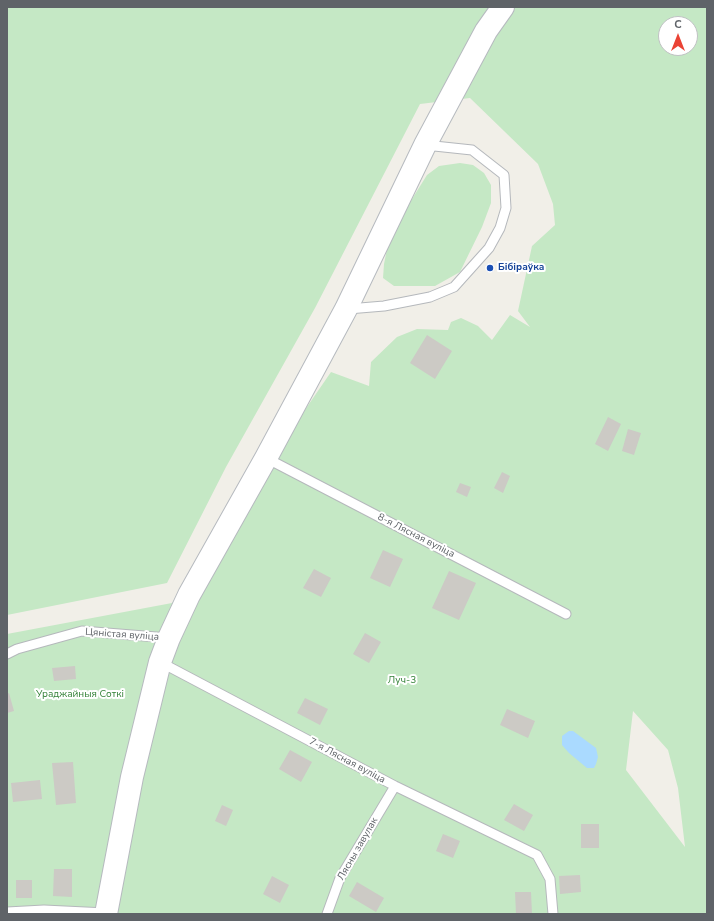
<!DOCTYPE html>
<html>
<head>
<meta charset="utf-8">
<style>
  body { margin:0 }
  #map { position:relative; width:714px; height:921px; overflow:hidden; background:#f1efe8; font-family:"Nunito Sans",sans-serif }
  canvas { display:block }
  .frame { position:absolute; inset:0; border:8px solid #5f6368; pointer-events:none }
  .north { position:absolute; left:658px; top:16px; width:40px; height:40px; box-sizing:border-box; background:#fff; border:1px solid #bfc1c3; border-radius:50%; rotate:0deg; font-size:11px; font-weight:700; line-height:16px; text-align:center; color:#5f6368 }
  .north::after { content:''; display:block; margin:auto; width:14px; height:18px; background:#ea4335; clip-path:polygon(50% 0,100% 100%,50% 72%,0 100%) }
</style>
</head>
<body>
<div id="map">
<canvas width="714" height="921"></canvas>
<div class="frame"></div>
<div class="north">С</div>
</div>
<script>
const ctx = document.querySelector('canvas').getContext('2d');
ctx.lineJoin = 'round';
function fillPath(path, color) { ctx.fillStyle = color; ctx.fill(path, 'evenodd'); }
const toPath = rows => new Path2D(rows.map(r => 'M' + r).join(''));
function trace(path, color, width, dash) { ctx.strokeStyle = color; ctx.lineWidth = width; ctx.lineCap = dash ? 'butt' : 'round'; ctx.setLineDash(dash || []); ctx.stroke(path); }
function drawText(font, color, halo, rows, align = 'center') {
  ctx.font = font + ' "Nunito Sans",sans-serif'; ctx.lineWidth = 4; ctx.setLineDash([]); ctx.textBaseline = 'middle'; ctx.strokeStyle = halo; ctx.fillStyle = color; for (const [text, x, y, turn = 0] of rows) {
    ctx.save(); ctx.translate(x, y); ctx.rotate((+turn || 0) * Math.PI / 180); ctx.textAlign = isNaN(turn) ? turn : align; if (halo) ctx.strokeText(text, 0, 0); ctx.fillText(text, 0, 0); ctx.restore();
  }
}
fillPath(toPath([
  [7,7,707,7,707,914,7,914,7,634,172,603,331,372,369,386,371,362,397,337,417,329,448,330,451,322,461,318,478,326,492,340,510,315,530,327,518,311,532,246,555,225,553,204,538,164,470,98,420,104,315,308,226,467,167,583,7,615],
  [666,24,690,24,690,48,666,48],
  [633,711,668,750,678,788,685,847,626,770],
  [460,163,473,165,484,173,491,185,491,203,482,227,460,272,435,286,394,286,383,278,384,264,388,244,402,215,427,175,439,166]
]), '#c5e8c5');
fillPath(toPath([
  [569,731,573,731,596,748,598,757,596,764,594,768,587,768,569,753,562,745,562,736]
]), '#aadaff');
fillPath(toPath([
  [427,335,452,351,435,379,410,363],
  [608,417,621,424,608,451,595,444],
  [628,429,641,433,634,455,622,451],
  [502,472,510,476,503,493,494,488],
  [460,483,471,487,467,497,456,492],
  [383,550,403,559,390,587,370,578],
  [314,569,331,578,321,597,303,588],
  [449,571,476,583,459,620,432,608],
  [365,633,381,642,369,663,353,654],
  [75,666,76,679,54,681,52,668],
  [9,693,14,711,7,713,7,694],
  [305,698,328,709,320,725,297,713],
  [507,709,535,721,528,738,500,725],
  [290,750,312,762,301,782,279,769],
  [73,762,76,803,56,805,52,763],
  [40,780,42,799,13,802,11,783],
  [514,804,533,815,524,831,504,820],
  [222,805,233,810,226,826,215,821],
  [581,824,599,824,599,848,581,848],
  [443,834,460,841,453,858,436,851],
  [54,869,72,869,72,897,53,896],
  [580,875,581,892,560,894,559,876],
  [272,876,289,885,280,903,263,894],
  [16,880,32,880,32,898,16,898],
  [357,882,384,898,376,912,349,896],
  [515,892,531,892,532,914,516,914]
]), '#cccac5');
const lane = toPath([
  [348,309,384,306,430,297,454,287,489,248,500,228,506,208,504,175,472,150,425,145],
  [266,458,566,614],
  [7,654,17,649,82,631,169,638],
  [160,662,395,786,537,855,550,879,553,914],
  [7,912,44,910,106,913],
  [327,914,340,878,395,786]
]);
const secondary = toPath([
  [106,914,132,777,160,662,169,638,189,595,266,458,346,309,425,145,486,31,503,7]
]);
trace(lane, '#b5b8bc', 11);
trace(secondary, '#b6babf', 24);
trace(lane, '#fff', 9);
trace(secondary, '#fff', 22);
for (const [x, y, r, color] of [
  [490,268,4,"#1a4fb4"]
]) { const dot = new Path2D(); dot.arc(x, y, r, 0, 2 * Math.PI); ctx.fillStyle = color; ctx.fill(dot); trace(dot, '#fff', 1.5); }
drawText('bold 10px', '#164399', '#fff', [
  ["Бібіраўка",498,268]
], 'left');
drawText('10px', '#5f6368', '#fff', [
  ["8-я Лясная вуліца",416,536,27],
  ["Цяністая вуліца",122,635,4],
  ["7-я Лясная вуліца",347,761,28],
  ["Лясны завулак",358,849,-60]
]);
drawText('10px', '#348238', '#fff', [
  ["Луч-3",402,681],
  ["Ураджайныя Соткі",80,695]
]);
</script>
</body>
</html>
